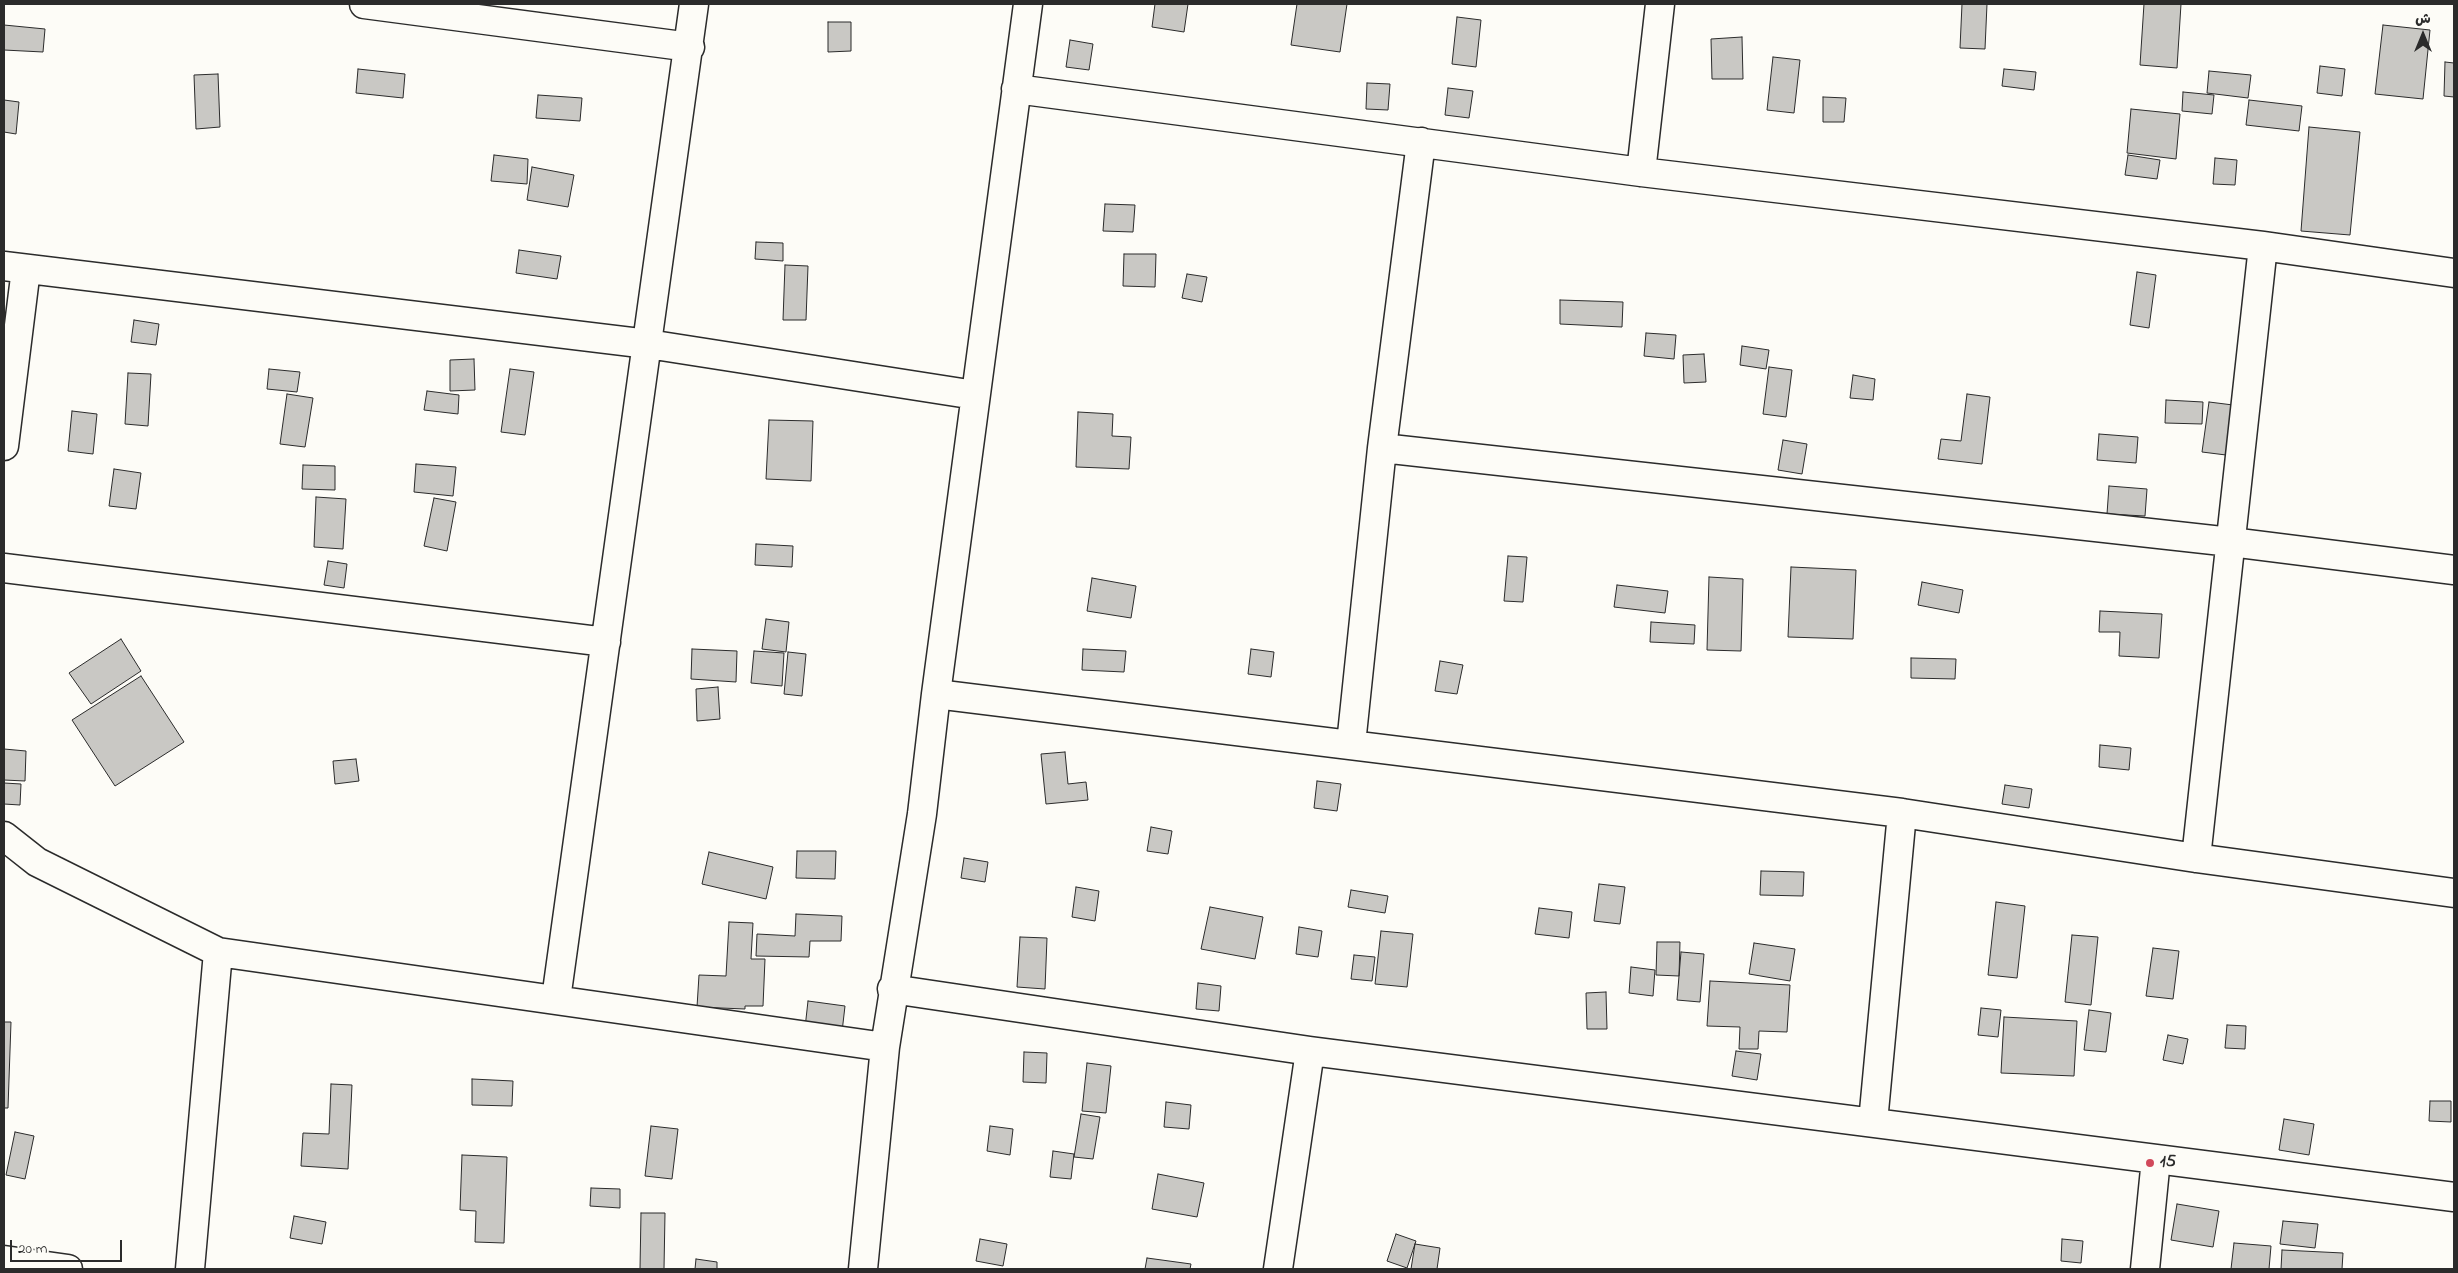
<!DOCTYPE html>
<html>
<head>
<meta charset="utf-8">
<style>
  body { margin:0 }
  #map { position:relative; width:2458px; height:1273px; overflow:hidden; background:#fdfcf7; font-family:"Indie Flower","Playpen Sans Arabic",sans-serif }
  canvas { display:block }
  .frame { position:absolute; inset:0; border:5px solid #2b2b2b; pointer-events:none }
  .north { position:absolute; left:2398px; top:10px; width:50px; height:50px; -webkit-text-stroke:4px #fdfcf7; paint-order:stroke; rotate:0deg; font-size:14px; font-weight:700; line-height:20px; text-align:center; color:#2b2b2b }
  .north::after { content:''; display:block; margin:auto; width:18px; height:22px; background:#2b2b2b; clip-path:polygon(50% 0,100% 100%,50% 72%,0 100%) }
  .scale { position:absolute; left:10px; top:1240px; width:112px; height:22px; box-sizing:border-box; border:2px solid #2b2b2b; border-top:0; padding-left:6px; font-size:15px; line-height:18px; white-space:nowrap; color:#2b2b2b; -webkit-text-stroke:4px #fdfcf7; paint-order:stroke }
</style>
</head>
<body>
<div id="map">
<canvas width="2458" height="1273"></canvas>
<div class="frame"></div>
<div class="north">ش</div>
<div class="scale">20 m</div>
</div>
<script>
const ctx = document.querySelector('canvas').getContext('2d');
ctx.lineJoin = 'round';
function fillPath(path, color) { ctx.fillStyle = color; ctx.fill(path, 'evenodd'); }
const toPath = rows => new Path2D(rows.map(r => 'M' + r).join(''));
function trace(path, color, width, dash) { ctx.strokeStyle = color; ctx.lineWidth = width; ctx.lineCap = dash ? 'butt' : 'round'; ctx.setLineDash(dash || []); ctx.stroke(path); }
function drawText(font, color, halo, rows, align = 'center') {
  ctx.font = font + ' "Indie Flower",sans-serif'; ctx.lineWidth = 5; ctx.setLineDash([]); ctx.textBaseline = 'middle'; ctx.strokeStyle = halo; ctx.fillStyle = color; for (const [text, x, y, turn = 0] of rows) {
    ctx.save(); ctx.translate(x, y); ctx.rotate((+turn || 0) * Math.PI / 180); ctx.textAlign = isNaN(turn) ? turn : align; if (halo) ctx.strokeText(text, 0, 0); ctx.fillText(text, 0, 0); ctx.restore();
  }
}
const building = toPath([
  [1155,4,1188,4,1184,32,1152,27,1155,4],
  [1297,4,1347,4,1340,52,1291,45,1297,4],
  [1962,4,1987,4,1985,49,1960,48,1962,4],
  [2144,4,2181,4,2177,68,2140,65,2144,4],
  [1457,17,1481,20,1476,67,1452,64,1457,17],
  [828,22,851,22,851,51,828,52,828,22],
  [4,25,45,29,43,52,4,50,4,25],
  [2383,25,2430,30,2423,99,2375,94,2383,25],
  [1742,37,1743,79,1712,79,1711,39,1742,37],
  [1070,40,1093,44,1089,70,1066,67,1070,40],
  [1773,57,1800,60,1794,113,1767,110,1773,57],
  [2445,62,2454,63,2454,97,2444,96,2445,62],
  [2320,66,2345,69,2342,96,2317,93,2320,66],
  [358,69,405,74,403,98,356,93,358,69],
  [2004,69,2036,72,2034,90,2002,86,2004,69],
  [2209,71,2251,75,2248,98,2207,93,2209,71],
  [218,74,220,127,196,129,194,75,218,74],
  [1367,83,1390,84,1388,110,1366,109,1367,83],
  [1448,88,1473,91,1469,118,1445,115,1448,88],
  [2183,92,2214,95,2212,114,2182,111,2183,92],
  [538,95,582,98,580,121,536,118,538,95],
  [1823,97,1846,98,1844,122,1823,122,1823,97],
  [4,100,19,102,16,134,4,132,4,100],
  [2249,100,2302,106,2299,131,2246,125,2249,100],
  [2131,109,2180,114,2176,159,2127,153,2131,109],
  [2309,127,2360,132,2350,235,2301,231,2309,127],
  [494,155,528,159,527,184,491,181,494,155],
  [2128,155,2160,160,2157,179,2125,175,2128,155],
  [2215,158,2237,160,2235,185,2213,184,2215,158],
  [532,167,574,175,568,207,527,200,532,167],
  [1105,204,1135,205,1133,232,1103,231,1105,204],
  [756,242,783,243,783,261,755,259,756,242],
  [519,250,561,256,557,279,516,273,519,250],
  [1124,254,1156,254,1155,287,1123,286,1124,254],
  [785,265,808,266,806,320,783,320,785,265],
  [2137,272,2156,275,2149,328,2130,325,2137,272],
  [1187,274,1207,277,1202,302,1182,298,1187,274],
  [1560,300,1623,302,1622,327,1560,324,1560,300],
  [134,320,159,324,156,345,131,342,134,320],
  [1646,333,1676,335,1674,359,1644,356,1646,333],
  [1742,346,1769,350,1766,369,1740,365,1742,346],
  [1704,354,1706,382,1684,383,1683,355,1704,354],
  [474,359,475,390,450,391,450,360,474,359],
  [1769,367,1792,370,1786,417,1763,414,1769,367],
  [269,369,300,372,297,392,267,389,269,369],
  [510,369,534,372,525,435,501,432,510,369],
  [128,373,151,374,148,426,125,424,128,373],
  [1853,375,1875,379,1873,400,1850,398,1853,375],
  [427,391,459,395,458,414,424,410,427,391],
  [287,394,313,398,305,447,280,444,287,394],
  [1967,394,1990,397,1982,464,1938,459,1941,439,1961,441,1967,394],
  [2166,400,2203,402,2202,424,2165,423,2166,400],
  [2209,402,2233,405,2226,455,2202,452,2209,402],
  [72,411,97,414,93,454,68,451,72,411],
  [1078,412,1113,414,1112,436,1131,437,1129,469,1076,467,1078,412],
  [769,420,813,421,811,481,766,479,769,420],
  [2099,434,2138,437,2136,463,2097,460,2099,434],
  [1783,440,1807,444,1802,474,1778,470,1783,440],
  [416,464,456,467,453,496,414,492,416,464],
  [303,465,335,466,335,490,302,489,303,465],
  [114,469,141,473,136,509,109,506,114,469],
  [2109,486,2147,489,2145,516,2107,514,2109,486],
  [316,497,346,499,343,549,314,547,316,497],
  [434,498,456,502,447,551,424,546,434,498],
  [756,544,793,546,792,567,755,565,756,544],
  [1508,556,1527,557,1523,602,1504,601,1508,556],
  [328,561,347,564,344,588,324,585,328,561],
  [1791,567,1856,570,1853,639,1788,637,1791,567],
  [1709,577,1743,579,1741,651,1707,650,1709,577],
  [1092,578,1136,586,1131,618,1087,611,1092,578],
  [1922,582,1963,590,1959,613,1918,605,1922,582],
  [1617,585,1668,591,1665,613,1614,607,1617,585],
  [2100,611,2162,614,2159,658,2119,656,2120,632,2099,632,2100,611],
  [766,619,789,622,786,652,762,649,766,619],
  [1651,622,1695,625,1694,644,1650,642,1651,622],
  [121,639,141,671,91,704,69,673,121,639],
  [692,649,737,651,736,682,691,679,692,649],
  [1083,649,1126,651,1124,672,1082,670,1083,649],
  [1251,649,1274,652,1271,677,1248,674,1251,649],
  [754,651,784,653,782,686,751,683,754,651],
  [788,652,806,654,802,696,784,694,788,652],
  [1911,658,1956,659,1955,679,1911,678,1911,658],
  [1440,661,1463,665,1457,694,1435,691,1440,661],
  [141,676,184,742,115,786,72,720,141,676],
  [718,687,720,719,697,721,696,689,718,687],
  [2100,745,2131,748,2129,770,2099,767,2100,745],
  [4,749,26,751,25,781,4,780,4,749],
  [1065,752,1068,784,1086,782,1088,800,1046,804,1041,754,1065,752],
  [356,759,359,781,335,784,333,761,356,759],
  [1317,781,1341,784,1337,811,1314,808,1317,781],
  [4,783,21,784,20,805,4,804,4,783],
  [2005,785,2032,789,2029,808,2002,804,2005,785],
  [1151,827,1172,831,1168,854,1147,851,1151,827],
  [797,851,836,851,835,879,796,878,797,851],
  [709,852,773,867,766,899,702,884,709,852],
  [964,858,988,862,985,882,961,878,964,858],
  [1761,871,1804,872,1803,896,1760,895,1761,871],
  [1599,884,1625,887,1620,924,1594,921,1599,884],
  [1076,887,1099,891,1095,921,1072,917,1076,887],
  [1351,890,1388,896,1385,913,1348,907,1351,890],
  [1996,902,2025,906,2017,978,1988,975,1996,902],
  [1210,907,1263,917,1255,959,1201,949,1210,907],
  [1539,908,1572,912,1569,938,1535,934,1539,908],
  [796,914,842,916,841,941,810,941,809,957,756,956,757,934,795,936,796,914],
  [729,922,753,923,751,959,765,959,763,1006,745,1006,745,1009,697,1007,699,975,726,976,729,922],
  [1299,927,1322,931,1318,957,1296,954,1299,927],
  [1381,931,1413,934,1407,987,1375,984,1381,931],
  [2072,935,2098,937,2091,1005,2065,1002,2072,935],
  [1020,937,1047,938,1045,989,1017,987,1020,937],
  [1657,942,1680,942,1679,976,1656,975,1657,942],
  [1754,943,1795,949,1790,981,1749,974,1754,943],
  [2153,948,2179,951,2173,999,2146,996,2153,948],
  [1681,952,1704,954,1700,1002,1677,1000,1681,952],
  [1354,955,1375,957,1372,981,1351,979,1354,955],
  [1631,967,1655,970,1653,996,1629,993,1631,967],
  [1710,981,1790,985,1787,1032,1759,1031,1758,1049,1739,1049,1740,1027,1707,1026,1710,981],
  [1198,983,1221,986,1219,1011,1196,1009,1198,983],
  [1606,992,1607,1029,1587,1029,1586,993,1606,992],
  [808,1001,845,1006,842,1032,805,1028,808,1001],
  [1981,1008,2001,1010,1998,1037,1978,1035,1981,1008],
  [2089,1010,2111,1013,2106,1052,2084,1050,2089,1010],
  [2004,1017,2077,1021,2074,1076,2001,1073,2004,1017],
  [4,1022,11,1022,8,1108,4,1108,4,1022],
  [2227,1025,2246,1026,2245,1049,2225,1048,2227,1025],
  [2168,1035,2188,1039,2183,1064,2163,1060,2168,1035],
  [1736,1051,1761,1054,1757,1080,1732,1076,1736,1051],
  [1024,1052,1047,1053,1046,1083,1023,1082,1024,1052],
  [1087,1063,1111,1066,1106,1113,1082,1111,1087,1063],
  [472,1079,513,1081,512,1106,472,1105,472,1079],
  [331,1084,352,1085,348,1169,301,1166,303,1133,329,1134,331,1084],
  [2430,1101,2451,1101,2451,1122,2429,1121,2430,1101],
  [1166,1102,1191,1105,1189,1129,1164,1127,1166,1102],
  [1081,1114,1100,1117,1093,1159,1074,1157,1081,1114],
  [2284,1119,2314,1124,2309,1155,2279,1150,2284,1119],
  [651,1126,678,1129,672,1179,645,1176,651,1126],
  [990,1126,1013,1129,1010,1155,987,1151,990,1126],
  [15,1132,34,1136,25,1179,6,1175,15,1132],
  [1053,1151,1074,1154,1071,1179,1050,1177,1053,1151],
  [462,1155,507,1157,504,1243,475,1242,476,1211,460,1210,462,1155],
  [1158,1174,1204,1183,1197,1217,1152,1209,1158,1174],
  [591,1188,620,1189,620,1208,590,1206,591,1188],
  [2177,1204,2219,1211,2213,1247,2171,1240,2177,1204],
  [641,1213,665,1213,664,1269,640,1269,641,1213],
  [294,1216,326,1222,322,1244,290,1238,294,1216],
  [2283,1221,2318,1224,2315,1248,2280,1244,2283,1221],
  [1396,1234,1416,1241,1407,1268,1387,1261,1396,1234],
  [980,1239,1007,1244,1003,1266,976,1261,980,1239],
  [2062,1239,2083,1241,2081,1263,2061,1261,2062,1239],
  [2234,1243,2271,1246,2269,1269,2231,1269,2234,1243],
  [1415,1244,1440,1248,1437,1269,1411,1269,1415,1244],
  [2282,1250,2343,1253,2342,1269,2281,1269,2282,1250],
  [1147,1258,1191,1264,1190,1269,1145,1269,1147,1258],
  [696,1259,717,1262,717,1269,695,1269,696,1259]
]);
fillPath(building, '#c9c8c4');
trace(building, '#2b2b2b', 1);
const minor = toPath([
  [364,4,690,47],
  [1016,89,1641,172,2263,246,2454,273],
  [1641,172,1660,4],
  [4,266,648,344,975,395],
  [4,446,26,269],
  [1382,448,2231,542,2454,570],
  [4,568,606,642],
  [936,694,1902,813,2196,858,2454,893],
  [1351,744,1382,448,1421,142],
  [4,836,37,862,218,952,885,1047],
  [2196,858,2263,246],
  [892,989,1310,1051,2454,1197],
  [556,999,694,4],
  [1873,1122,1902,813],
  [4,1260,68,1269],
  [190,1269,218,952],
  [863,1269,885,1047,922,814,936,694,1028,4],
  [1278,1269,1310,1051],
  [2145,1269,2156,1159]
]);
trace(minor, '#2b2b2b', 31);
trace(minor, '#fdfcf7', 28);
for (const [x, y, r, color] of [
  [2150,1163,5,"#d1495b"]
]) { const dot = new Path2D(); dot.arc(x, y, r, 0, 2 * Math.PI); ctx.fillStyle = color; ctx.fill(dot); trace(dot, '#fdfcf7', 2); }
drawText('bold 18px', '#2b2b2b', '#fdfcf7', [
  ["15",2160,1163]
], 'left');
</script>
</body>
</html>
